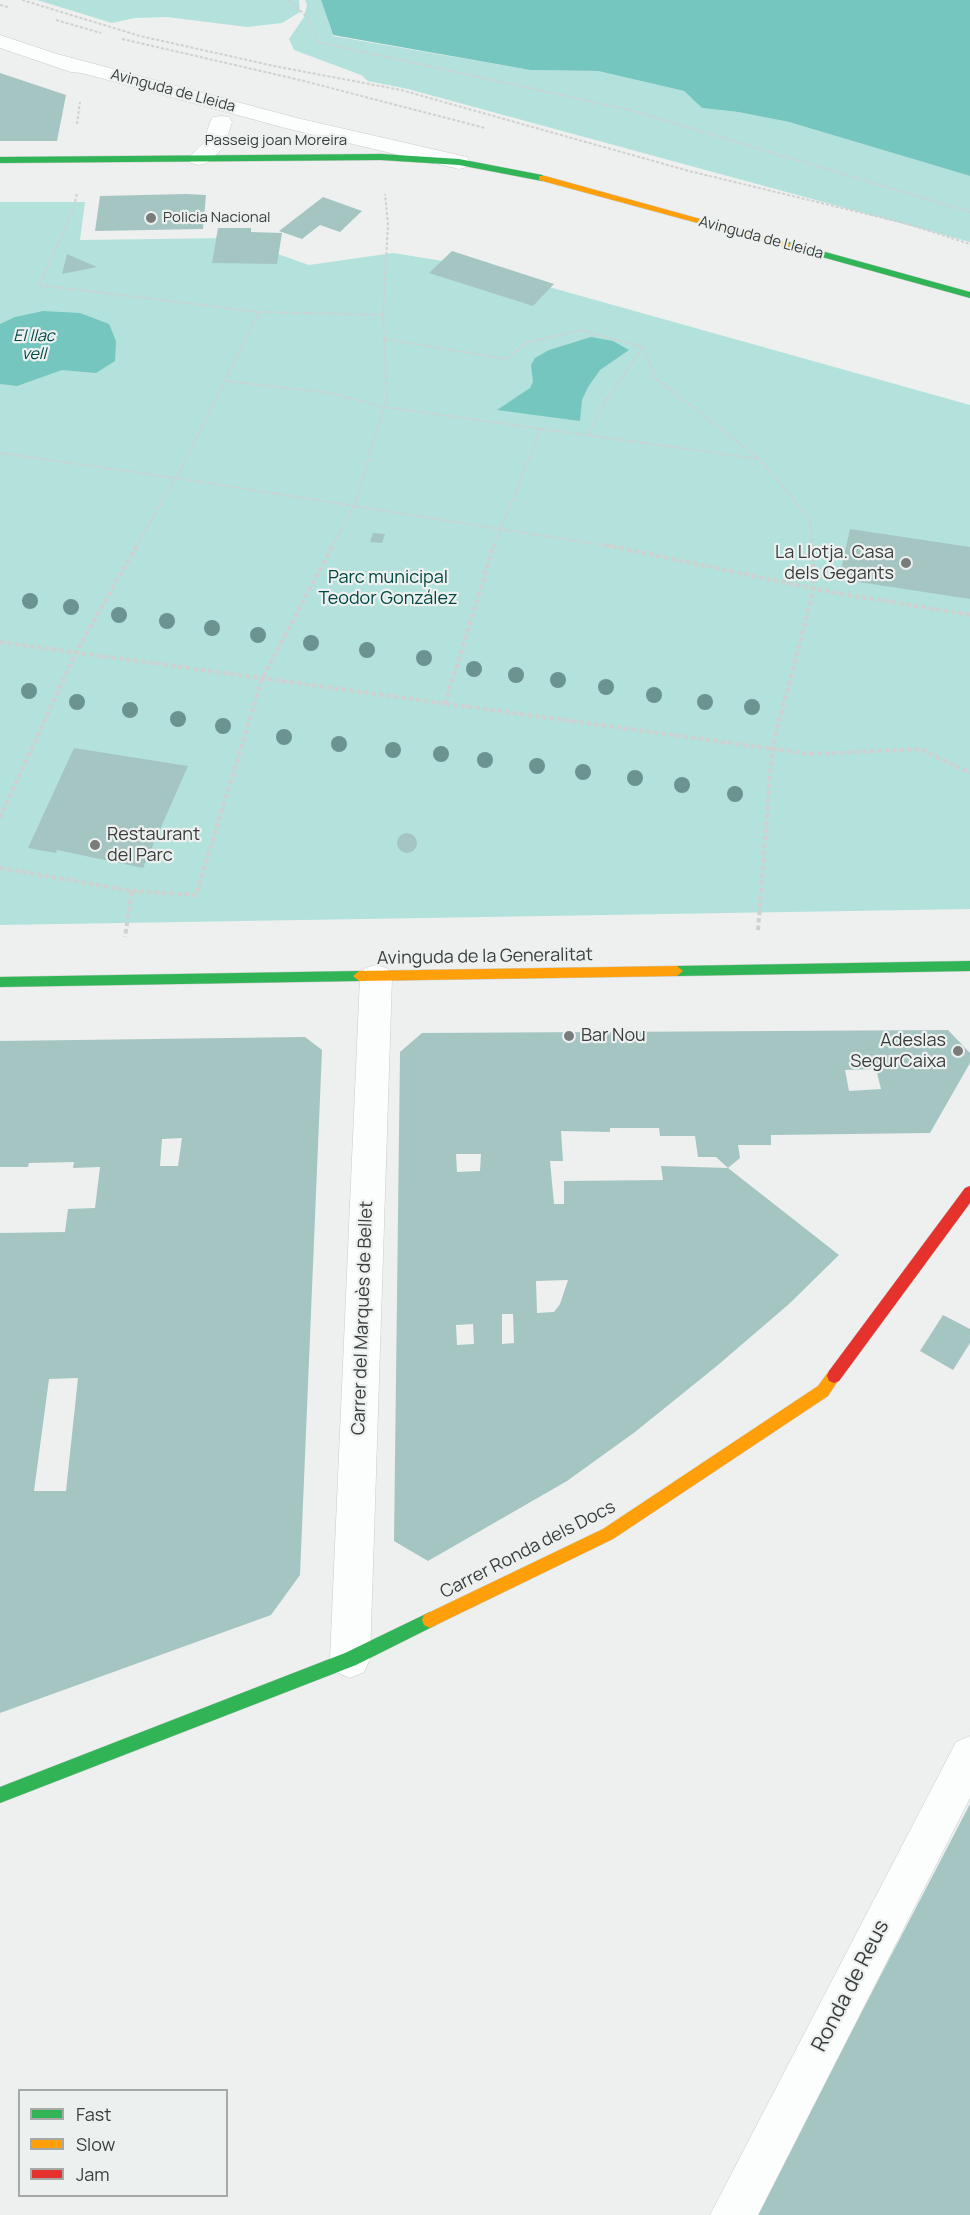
<!DOCTYPE html>
<html>
<head>
<meta charset="utf-8">
<style>
  body { margin:0 }
  #map { position:relative; width:970px; height:2215px; overflow:hidden; background:#edf0ef; font-family:Manrope,sans-serif }
  canvas { display:block }
  .legend { position:absolute; left:18px; top:2089px; width:210px; height:108px; box-sizing:border-box; background:#ecf1f0; border:2px solid #a5a9a8; margin:0; padding:8px 10px; list-style:none; font-size:18px; color:#3b3d3d }
  .legend li { display:flex; align-items:center; gap:12px; height:30px }
  .legend b { width:30px; border:2px solid #a5a9a8 }
</style>
</head>
<body>
<div id="map">
<canvas width="970" height="2215"></canvas>
<ul class="legend">
<li><b style="height:8px;background:#30b455"></b>Fast</li>
<li><b style="height:8px;background:#ff9f0a"></b>Slow</li>
<li><b style="height:8px;background:#e5322d"></b>Jam</li>
</ul>
</div>
<script>
const ctx = document.querySelector('canvas').getContext('2d');
ctx.lineJoin = 'round';
function fillPath(path, color) { ctx.fillStyle = color; ctx.fill(path, 'evenodd'); }
const toPath = rows => new Path2D(rows.map(r => 'M' + r).join(''));
function trace(path, color, width, dash) { ctx.strokeStyle = color; ctx.lineWidth = width; ctx.lineCap = dash ? 'butt' : 'round'; ctx.setLineDash(dash || []); ctx.stroke(path); }
function drawText(font, color, halo, rows, align = 'center') {
  ctx.font = font + ' Manrope,sans-serif'; ctx.lineWidth = 4.5; ctx.setLineDash([]); ctx.textBaseline = 'middle'; ctx.strokeStyle = halo; ctx.fillStyle = color; for (const [text, x, y, turn = 0] of rows) {
    ctx.save(); ctx.translate(x, y); ctx.rotate((+turn || 0) * Math.PI / 180); ctx.textAlign = isNaN(turn) ? turn : align; if (halo) ctx.strokeText(text, 0, 0); ctx.fillText(text, 0, 0); ctx.restore();
  }
}
fillPath(toPath([
  [37,0,299,0,300,12,282,23,247,27,167,17,135,18,112,23],
  [305,0,321,0,333,36,530,70,598,71,684,91,702,108,738,112,789,122,970,176,970,242,408,89,368,81,361,75,294,50,289,39,304,17,307,5],
  [0,202,85,202,80,240,232,238,309,265,393,253,474,266,970,405,970,909,0,925]
]), '#b3e2dd');
fillPath(toPath([
  [321,0,970,0,970,176,789,122,738,112,702,108,684,91,598,71,530,70,333,35],
  [43,311,80,313,109,324,116,341,115,361,96,373,62,370,17,386,0,384,0,324,15,317],
  [591,337,613,341,629,350,600,370,588,387,582,400,580,421,497,410,530,388,533,382,531,365,535,358,549,350]
]), '#75c6be');
fillPath(toPath([
  [0,73,66,95,57,141,0,141],
  [186,194,206,195,203,229,95,231,100,196],
  [323,197,362,211,340,232,320,225,302,239,279,231],
  [218,228,251,228,251,232,282,233,277,264,212,263],
  [452,251,554,284,533,306,429,273],
  [67,254,97,267,62,274],
  [850,529,970,547,970,599,839,579],
  [373,533,385,534,382,543,370,542],
  [74,748,188,766,143,868,57,850,56,853,28,848],
  '397 843a10 10 0 1 1 20 0a10 10 0 1 1-20 0Z',
  [948,1030,970,1053,970,1063,930,1133,771,1135,771,1145,738,1145,740,1158,728,1168,839,1255,789,1304,718,1365,635,1432,567,1481,428,1561,394,1541,400,1052,422,1033],
  [876,1069,881,1089,849,1091,845,1070],
  [610,1128,659,1128,660,1136,695,1136,698,1157,716,1157,728,1168,661,1166,663,1180,564,1181,564,1204,554,1204,550,1161,563,1161,561,1131,610,1132],
  [456,1154,481,1154,480,1171,457,1172],
  [568,1280,560,1304,554,1312,537,1313,536,1281],
  [502,1314,513,1314,514,1343,502,1344],
  [473,1324,474,1344,457,1345,456,1325],
  [305,1037,322,1050,300,1575,271,1615,0,1713,0,1233,65,1232,68,1209,95,1208,100,1167,73,1168,74,1162,29,1163,28,1167,0,1167,0,1041],
  [182,1138,178,1166,160,1166,162,1139],
  [78,1378,66,1491,34,1491,49,1379],
  [943,1315,970,1329,970,1343,953,1370,920,1351],
  [970,1804,970,2215,756,2215]
]), '#a5c5c2');
const street = toPath([
  [0,35,57,54,297,118,467,157,470,162,467,167,459,169,293,130,82,73,71,72,0,48,0,35],
  [221,116,229,117,232,122,224,147,207,163,199,165,191,163,188,158,203,144,210,122,213,117,221,116],
  [376,965,387,968,392,977,370,1659,364,1672,350,1678,336,1672,330,1659,360,977,365,968,376,965],
  [970,1736,970,1798,758,2215,710,2215,956,1742,970,1736]
]);
const fast = toPath([
  [381,154,459,159,542,175,547,178,542,181,459,165,381,160,0,163,0,157,381,154],
  [789,242,970,292,970,298,786,247,786,243,789,242],
  [970,961,970,971,677,976,671,971,677,966,970,961],
  [359,971,365,976,359,981,0,987,0,977,359,971],
  [430,1612,436,1615,438,1620,436,1625,356,1665,0,1803,0,1787,345,1653,430,1612]
]);
const slow = toPath([
  [539,176,545,176,794,245,786,247,539,180,539,176],
  [677,966,683,971,677,976,359,981,353,976,359,971,677,966],
  [834,1369,839,1371,841,1376,828,1396,613,1539,436,1625,430,1628,424,1625,422,1620,424,1615,603,1529,818,1386,829,1371,834,1369]
]);
const jam = toPath([
  [970,1186,970,1203,839,1381,834,1383,829,1381,827,1376,829,1371,965,1188,970,1186]
]);
trace(street, '#c9cbca', 1);
trace(fast, '#c9cbca', 1);
trace(slow, '#c9cbca', 1);
trace(jam, '#c9cbca', 1);
trace(toPath([
  [22,0,140,36,274,66,401,90,689,171,908,224,970,244],
  [289,0,308,18,318,42,630,110,970,212],
  [0,5,8,7],
  [56,20,101,33],
  [122,39,300,80,485,128],
  [77,124,80,102],
  [77,194,72,213,39,285,259,312,182,467,136,547],
  [259,312,383,315,387,398,354,506,332,547],
  [383,315,388,225,385,194],
  [384,339,507,359,525,343,581,330,643,347,656,379,760,459,810,519,812,547],
  [225,381,330,393,384,407,759,459],
  [588,435,605,402,643,347],
  [0,453,176,478,615,547],
  [493,547,541,429]
]), '#cfd0d0', 2, [3, 2]);
trace(toPath([
  [605,545,831,592,970,615],
  [0,642,810,754,920,749,970,773],
  [445,704,494,545],
  [0,818,75,654,137,545],
  [0,868,132,891,125,937],
  [132,891,196,895,262,679,333,545],
  [758,930,772,749,814,588,812,545]
]), '#cfd0d0', 4, [4.5, 3]);
fillPath(street, '#fcfdfd');
fillPath(fast, '#30b455');
fillPath(slow, '#ff9f0a');
fillPath(jam, '#e5322d');
ctx.fillStyle = '#6b9390';
for (const [x, y] of [
  [30,601],
  [71,607],
  [119,615],
  [167,621],
  [212,628],
  [258,635],
  [311,643],
  [367,650],
  [424,658],
  [474,669],
  [516,675],
  [558,680],
  [606,687],
  [29,691],
  [654,695],
  [77,702],
  [705,702],
  [752,707],
  [130,710],
  [178,719],
  [223,726],
  [284,737],
  [339,744],
  [393,750],
  [441,754],
  [485,760],
  [537,766],
  [583,772],
  [635,778],
  [682,785],
  [735,794]
]) { ctx.beginPath(); ctx.arc(x, y, 8, 0, 2 * Math.PI); ctx.fill(); }
for (const [x, y, r, color] of [
  [151,218,6,"#797c7b"],
  [906,563,6,"#797c7b"],
  [95,845,6,"#797c7b"],
  [569,1036,6,"#797c7b"],
  [958,1051,6,"#797c7b"]
]) { const dot = new Path2D(); dot.arc(x, y, r, 0, 2 * Math.PI); ctx.fillStyle = color; ctx.fill(dot); trace(dot, '#ecf1f0', 2); }
drawText('15px', '#3b3d3d', '#ecf1f0', [
  ["Avinguda de Lleida",173,91,15],
  ["Passeig joan Moreira",276,141],
  ["Avinguda de Lleida",761,238,15]
]);
drawText('15px', '#3b3d3d', '#ecf1f0', [
  ["Policia Nacional",163,218]
], 'left');
drawText('italic 16px', '#004943', '#ecf1f0', [
  ["El llac",34,337],
  ["vell",34,355]
]);
drawText('18px', '#3b3d3d', '#ecf1f0', [
  ["La Llotja. Casa",894,553],
  ["dels Gegants",894,574],
  ["Restaurant",107,835,"left"],
  ["del Parc",107,856,"left"],
  ["Bar Nou",581,1036,"left"],
  ["Adeslas",946,1041],
  ["SegurCaixa",946,1062]
], 'right');
drawText('18px', '#004742', '#ecf1f0', [
  ["Parc municipal",388,578],
  ["Teodor González",388,599]
]);
drawText('18px', '#3b3d3d', '#ecf1f0', [
  ["Avinguda de la Generalitat",485,957,-1],
  ["Carrer del Marquès de Bellet",363,1318,-88],
  ["Carrer Ronda dels Docs",528,1550,-27]
]);
drawText('21px', '#3b3d3d', '#ecf1f0', [
  ["Ronda de Reus",851,1986,-63]
]);
</script>
</body>
</html>
